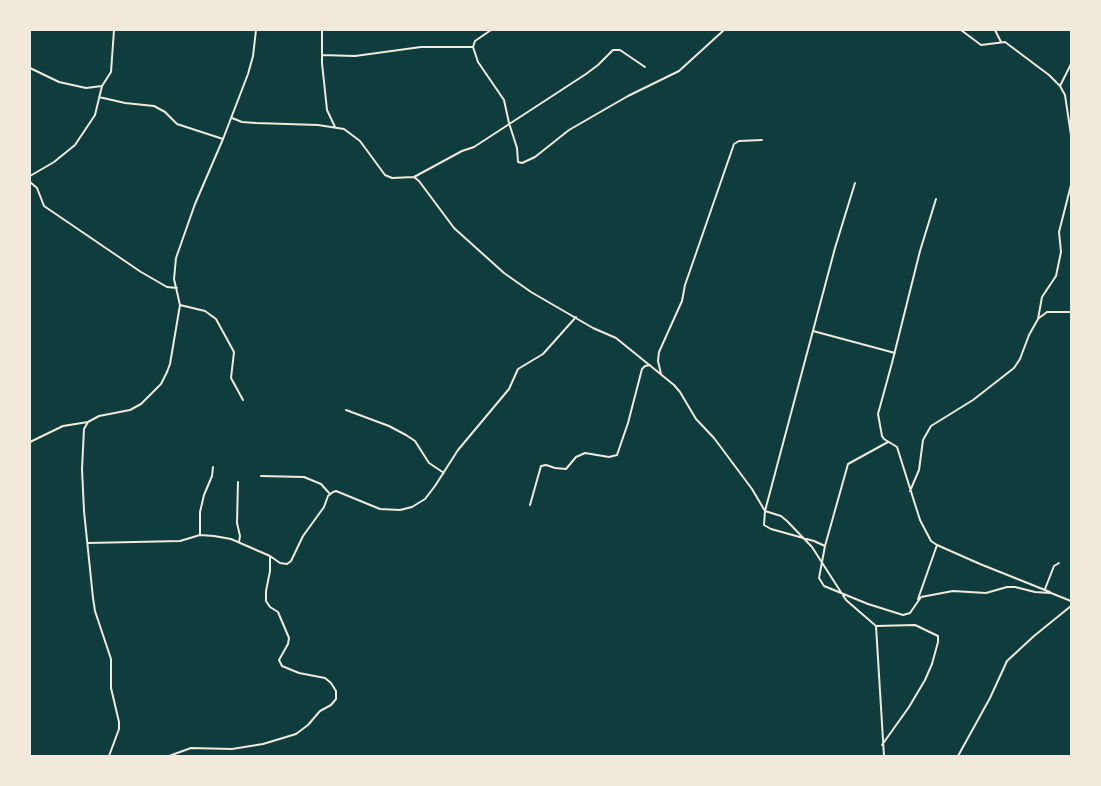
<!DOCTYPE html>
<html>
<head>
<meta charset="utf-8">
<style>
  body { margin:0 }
  #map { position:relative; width:1101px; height:786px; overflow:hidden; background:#0f3d3e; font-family:Manrope,sans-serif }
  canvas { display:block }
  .frame { position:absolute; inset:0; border:31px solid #f1e9da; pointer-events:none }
</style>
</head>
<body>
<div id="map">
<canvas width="1101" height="786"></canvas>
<div class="frame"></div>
</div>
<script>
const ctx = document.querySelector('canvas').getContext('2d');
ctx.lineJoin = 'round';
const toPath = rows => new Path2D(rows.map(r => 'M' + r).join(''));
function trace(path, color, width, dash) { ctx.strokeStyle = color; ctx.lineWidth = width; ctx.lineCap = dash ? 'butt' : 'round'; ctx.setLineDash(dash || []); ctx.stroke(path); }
trace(toPath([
  [322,30,322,63,327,110,335,127],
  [491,30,475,41,473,47,478,62,504,100,509,123,517,148,518,162,522,163,535,157,569,130,628,96,679,71,724,30],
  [961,30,981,45,1005,42,1049,75,1060,86,1065,95,1071,135],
  [995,30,1001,42],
  [322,55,355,56,421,47,472,47],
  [30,68,59,82,86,88,102,86,111,72,114,30],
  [1060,86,1071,64],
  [99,97,125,103,154,106,165,112,177,124,223,139],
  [232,118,242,122,256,123,318,125,344,129,360,141,385,175,392,178,414,177,419,181,454,228,504,273,531,292,593,328,616,338,674,385,680,392,696,419,714,438,752,489,765,511,764,525,771,529,814,541,825,546,819,578,824,586,868,604,903,615,910,613,921,597,953,591,986,593,1007,587,1015,587,1035,592,1051,593,1071,601],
  [30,176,54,162,75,145,95,115,102,86],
  [414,177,462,151,474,147,586,74,598,65,613,50,620,50,645,67],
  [30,182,37,188,44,206,141,272,167,287,177,288],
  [855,183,835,248,765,511,781,516,787,521,812,547,846,600,876,626,915,625,938,636,938,642,932,664,925,680,909,707,882,745],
  [936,199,920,251,892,363,878,414,882,436,884,439,897,447,920,520,931,541,937,545,980,564,1050,592],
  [180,305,205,311,216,319,234,352,231,378,243,400],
  [1039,318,1047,312,1071,312],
  [813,331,895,353],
  [661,374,658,361,659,352,682,301,685,285,734,144,739,141,762,140],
  [346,410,389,426,406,435,415,441,429,463,444,473],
  [30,442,63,426,88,422],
  [261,476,304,477,321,484,330,494],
  [238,482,237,523,240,536,239,542],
  [910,491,919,470,923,440,931,426,973,400,1014,368,1020,359,1029,335,1038,319,1042,297,1056,276,1061,252,1059,232,1071,185],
  [530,505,541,466,546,465,555,468,566,469,576,457,585,453,609,457,617,455,628,423,642,369,645,366,650,365],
  [200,535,200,512,204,495,212,476,213,467],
  [88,543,180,541,200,535,214,536,231,539,270,556,280,563,287,564,291,561,303,536,324,507,328,496,333,492,336,491,380,509,400,510,412,507,425,499,435,486,458,450,509,389,518,369,543,354,576,317],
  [825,546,848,464,888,442],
  [1045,589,1054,566,1059,563],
  [918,599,937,545],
  [876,626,884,756],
  [109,756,119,729,119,722,111,688,111,659,95,611,93,598,84,511,82,469,84,429,88,422,99,416,130,410,141,404,161,384,167,372,170,364,180,305,174,279,176,258,195,204,223,139,248,74,253,56,256,30],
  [169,756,191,748,232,749,263,744,296,734,308,725,320,711,331,705,336,699,336,691,331,683,325,678,299,673,282,666,279,660,288,644,289,638,278,612,270,607,266,601,266,591,270,571,270,556],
  [958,756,990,698,1007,661,1034,636,1071,606]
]), '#f1e9da', 2);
</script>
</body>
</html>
